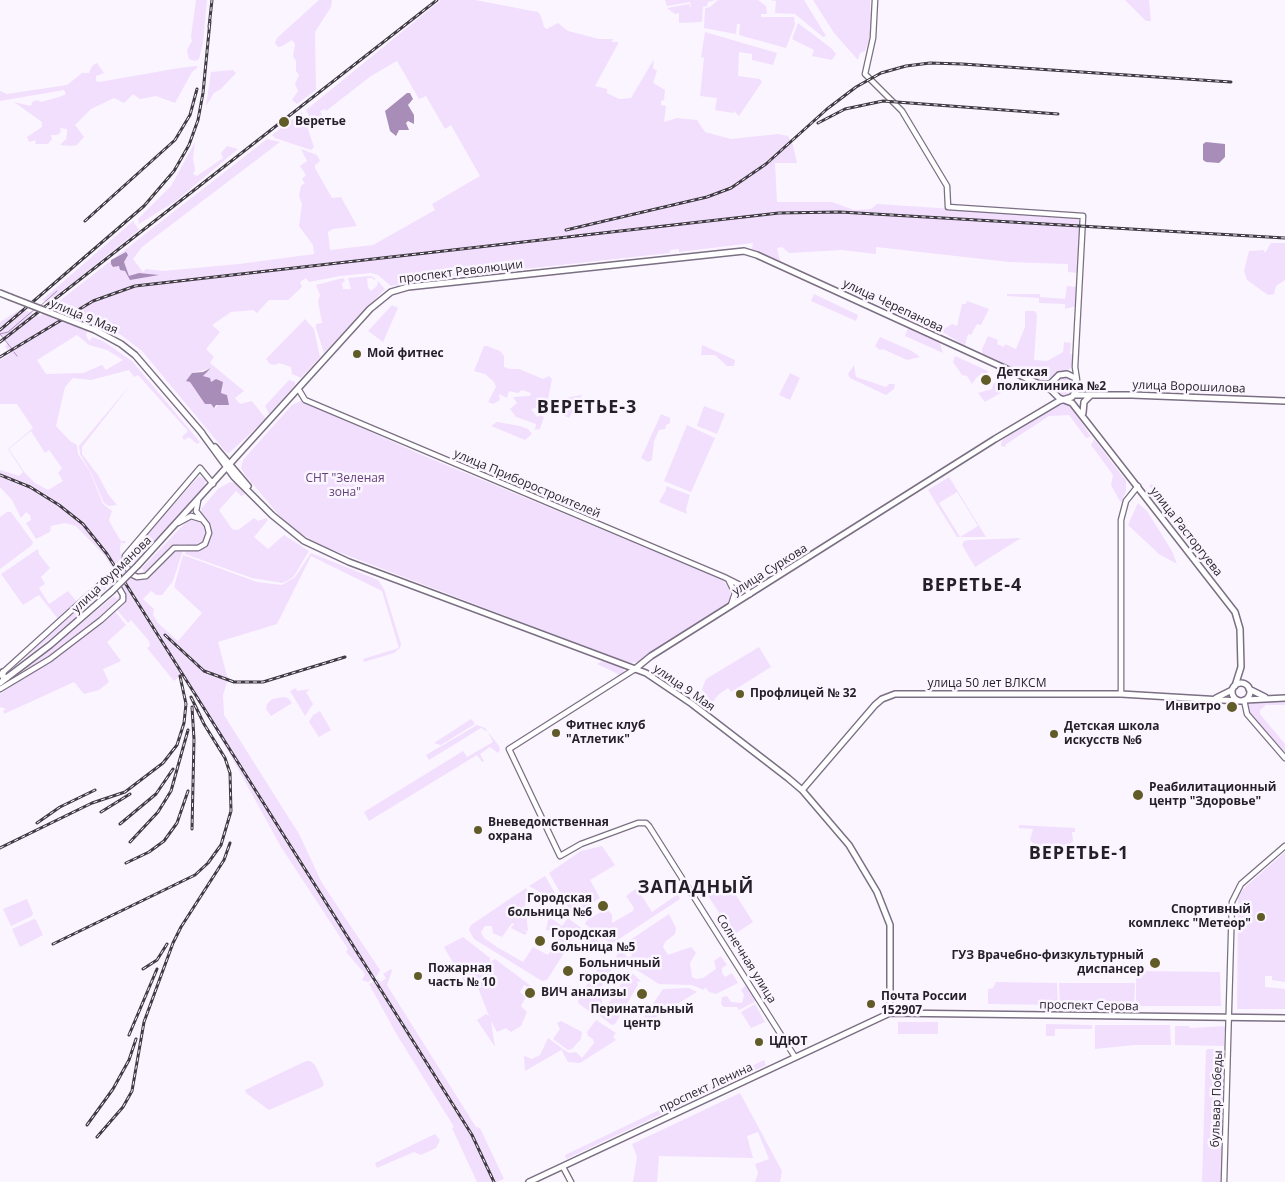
<!DOCTYPE html>
<html>
<head>
<meta charset="utf-8">
<style>
  body { margin:0 }
  canvas { display:block; background:#fbf5ff }
</style>
</head>
<body>
<canvas width="1285" height="1182"></canvas>
<script>
const ctx = document.querySelector('canvas').getContext('2d');
ctx.lineJoin = 'round';
function fillPath(path, color) { ctx.fillStyle = color; ctx.fill(path, 'evenodd'); }
const toPath = rows => new Path2D(rows.map(r => 'M' + r).join(''));
function trace(path, color, width, dash) { ctx.strokeStyle = color; ctx.lineWidth = width; ctx.lineCap = dash ? 'butt' : 'round'; ctx.setLineDash(dash || []); ctx.stroke(path); }
function drawText(font, color, halo, rows, align = 'center') {
  ctx.font = font + ' "Open Sans",sans-serif'; ctx.lineWidth = 5; ctx.setLineDash([]); ctx.textBaseline = 'middle'; ctx.strokeStyle = halo; ctx.fillStyle = color; for (const [text, x, y, turn = 0] of rows) {
    ctx.save(); ctx.translate(x, y); ctx.rotate((+turn || 0) * Math.PI / 180); ctx.textAlign = isNaN(turn) ? turn : align; if (halo) ctx.strokeText(text, 0, 0); ctx.fillText(text, 0, 0); ctx.restore();
  }
}
fillPath(toPath([
  [196,0,207,0,203,43,199,59,195,61,189,59,187,50,192,41,191,36],
  [319,0,332,0,331,7,315,32,316,90,297,104,292,100,298,91,295,84,299,75,296,71,296,61,293,56,295,44,292,40,282,46,278,47,275,43,277,38],
  [441,0,475,0,538,12,541,16,544,27,547,29,558,23,568,31,599,39,613,39,612,42,618,42,618,44,595,86,607,89,607,93,619,99,631,98,654,59,653,68,657,71,653,83,665,90,664,100,661,101,661,105,666,106,664,122,677,118,697,120,705,132,731,139,778,134,788,136,793,145,797,163,775,163,777,202,832,202,854,210,871,209,877,204,1076,217,1081,224,1078,273,1068,272,1068,264,1009,262,876,247,876,254,842,250,789,253,782,247,777,248,780,261,752,249,753,243,679,252,679,249,670,250,670,253,441,278,441,275,428,276,428,280,391,286,378,275,371,273,340,276,309,282,306,278,300,282,302,287,288,300,269,300,257,313,253,310,231,312,212,325,220,332,206,349,214,357,210,363,244,391,235,398,240,404,252,401,266,419,229,453,226,452,142,351,121,335,97,323,98,319,92,320,86,335,88,339,90,341,92,337,103,341,132,361,200,442,197,444,189,437,184,440,182,437,188,431,138,375,134,377,129,370,91,380,73,378,65,387,56,426,70,441,77,445,78,454,89,470,103,504,112,511,109,520,114,530,121,541,126,541,124,544,121,542,120,549,122,564,128,574,137,580,145,580,172,552,183,550,173,581,162,595,156,595,151,591,143,599,154,609,153,615,158,623,178,641,202,613,174,587,183,555,257,582,282,585,295,577,311,553,378,580,384,589,401,644,400,648,394,653,364,662,363,659,399,648,382,591,311,556,277,624,218,642,228,679,223,695,224,715,299,834,322,883,380,970,377,976,368,982,362,980,365,974,346,952,348,949,281,847,231,756,182,674,174,681,147,648,150,646,149,641,131,620,128,623,117,610,125,600,125,594,113,577,112,567,104,555,76,526,65,523,51,526,50,532,36,539,26,523,31,520,30,515,26,512,21,518,12,500,0,487,0,470,19,476,23,472,8,449,33,428,17,404,0,404,0,360,10,354,5,346,8,343,0,334,0,322,21,309,40,316,267,139,280,142,142,247,133,259,143,272,146,269,163,271,239,264,314,254,313,245,299,226,302,204,299,196,301,186,305,183,302,179,306,175,300,166,307,161,301,149,317,155,320,161,315,165,315,168,332,198,341,197,357,226,333,229,328,232,330,250,373,245,435,210,432,204,480,176,451,125,445,129,426,96,419,99,397,61,371,76,326,111,325,109,320,111,322,115,310,125,308,118,309,116,306,110],
  [77,335,89,345,107,350,123,360,106,370,102,365,83,373,46,374,37,360],
  [212,368,203,375,211,382,215,380,223,389,221,393,227,395,229,405,218,405,215,408,211,404,205,404,190,382,192,373],
  [31,431,45,453,49,450,62,468,58,473,63,481,48,490,35,483,25,473,9,449],
  [665,0,715,0,708,2,707,6,703,7,702,22,679,23,679,13,675,14,667,8,689,4,691,8,690,2,667,6],
  [718,0,758,0,766,6,767,14,761,14,761,17,794,17,795,25,786,48,739,35,740,24,737,24,736,34,704,28,705,8,710,7],
  [770,0,804,0,826,36,823,37,795,14,775,13,776,1],
  [813,0,870,0,871,25,869,41,865,51,860,53,858,60,834,33],
  [1125,0,1149,0,1151,21,1146,21],
  [798,23,831,48,836,54,832,60,812,56,814,50,792,39],
  [705,32,777,53,773,65,752,60,752,54,739,52,738,76,760,79,762,82,739,116,734,111,733,113,715,110,717,98,700,96,704,58,701,57],
  [97,63,104,73,96,76,96,81,99,82,179,68,197,66,197,68,192,72,175,103,156,96,140,99,133,94,124,103,114,98,91,109,75,125,84,137,77,145,71,146,60,145,66,139,67,133,67,129,60,128,61,132,57,135,51,135,52,139,48,144,35,144,36,140,29,142,27,137,42,127,42,122,14,102,31,106,32,102,37,100,41,102,59,97,66,94,64,90,0,101,0,91,7,94,67,85,82,73,89,73,92,66],
  [233,70,236,73,221,89,214,93,206,106,211,72],
  [302,112,314,147,311,150,275,138,272,135],
  [195,142,193,158,195,170,193,174,197,176,223,158,221,153,227,146,238,149,176,201,139,224,138,219,171,186],
  [133,221,139,230,48,302,42,300],
  [1271,243,1285,243,1285,280,1276,286,1274,294,1268,295,1247,280,1244,271,1249,251,1264,250,1265,253],
  [371,276,376,279,374,280,372,278,367,278,368,288,371,291,377,286,378,281,385,289,324,353,316,328,316,324,322,323,318,301,320,295,316,285,343,278,345,281,342,283,343,289,351,289,348,278],
  [1067,286,1077,287,1076,306,1065,309,1065,304,1039,303,1039,298,1007,296,1007,294,1040,294,1040,297,1065,299],
  [814,294,858,315,856,321,811,301],
  [967,301,989,309,981,325,977,324,971,335,968,334,965,346,941,331,952,324,957,326,962,304,966,304],
  [392,305,398,308,383,342,368,331],
  [1025,311,1035,311,1037,315,1034,360,1047,361,1063,352,1064,342,1071,343,1070,354,1074,355,1073,363,1070,369,1058,372,1049,379,1040,380,982,353,982,349,988,336,998,340,997,344,1004,347,1005,344,1016,349,1025,327],
  [305,319,314,329,320,357,301,378,292,374,291,367,279,363,275,365,270,364,266,359],
  [908,328,940,343,943,353,905,336],
  [880,337,912,351,920,357,907,360,883,349,880,350,875,346],
  [702,345,735,360,734,366,727,366,715,355,701,355],
  [484,346,487,346,500,351,504,356,504,367,510,369,519,369,543,379,549,376,552,379,548,399,539,407,531,409,537,417,541,415,544,417,540,429,535,430,536,424,516,417,510,409,517,403,513,397,530,396,531,393,522,390,518,393,509,391,507,398,499,394,500,400,493,404,488,402,496,387,494,382,485,374,474,371],
  [955,356,988,371,987,374,982,373,977,377,972,384,967,376,962,375,953,362],
  [854,365,856,377,886,387,889,384,895,384,894,389,886,395,850,378,848,374],
  [790,373,800,378,790,400,779,395],
  '1055 386a10 10 0 1 1 20 0a10 10 0 1 1-20 0Z',
  [1001,377,1014,385,985,402,978,393,992,389,993,384],
  [289,380,295,382,295,385,269,414,265,406],
  [132,383,82,447,82,454,98,475,108,494,117,505,109,506,104,503,90,471,80,454,79,446],
  [582,395,569,418,556,411,558,404,564,398],
  [301,401,422,455,721,579,730,589,730,602,637,662,629,663,320,545,298,532,279,515,245,475,241,468,243,460,292,405],
  [1063,402,1070,405,1091,437,1086,438,1069,415,1049,416,1005,445,1006,447,1001,446,1002,440],
  [704,406,725,414,717,434,697,426],
  [661,414,670,418,670,423,666,425,665,429,659,430,654,441,652,460,648,462,641,458],
  [497,422,520,426,528,429,532,434,525,440,491,426],
  [687,425,715,438,691,492,664,481],
  [1094,439,1126,481,1126,491,1121,503,1111,485,1113,475,1091,445],
  [199,476,206,480,204,488,135,562,132,560,130,565,138,573,144,572,142,568,188,520,199,520,206,526,208,534,205,541,195,546,181,544,172,546,144,574,137,574,127,562,127,557],
  [949,477,986,537,957,537,928,490],
  [957,492,978,526,960,537,939,503],
  [230,482,235,483,245,494,241,496,236,491,219,510,232,529,238,530,254,518,258,521,266,518,268,520,254,537,268,549,284,535,309,551,294,576,287,581,282,583,252,578,185,554,186,549,199,551,209,543,211,528,202,516,201,509,218,489],
  [1152,484,1196,539,1197,543,1194,545,1190,544,1165,504,1161,506,1156,503,1154,498,1156,494,1149,486],
  [666,486,690,495,686,509,687,514,659,502,666,490],
  [1138,503,1147,511,1172,551,1177,564,1159,554,1128,525],
  [7,512,11,512,33,542,32,545,0,569,0,517],
  [1021,538,975,567,962,545,964,541,969,540],
  [38,549,39,554,50,568,41,577,45,584,39,588,49,604,68,591,77,602,58,619,39,595,23,605,1,574],
  [110,581,119,590,121,597,119,601,65,645,13,680,114,596,117,599,119,595,112,585,105,585,106,589,71,622,7,672,101,585],
  [115,611,126,625,107,642,121,661,103,669,109,682,99,690,84,694,74,682,4,714,3,711,6,709,0,707,0,694,67,649],
  [759,647,771,667,731,692,728,688,718,695,712,703,702,689,706,679],
  [604,660,623,668,625,673,623,677,545,725,617,677,618,674,597,664],
  [296,688,297,691,310,689,306,692,313,704,305,716,290,691],
  [283,697,288,698,292,703,271,716,266,709,267,704,272,699],
  [1250,702,1285,702,1285,705,1266,705,1260,710,1260,714,1285,744,1285,755,1247,711,1247,704],
  [320,711,331,730,319,737,309,722,313,715],
  [471,719,475,724,441,745,434,743],
  [477,725,485,728,499,746,500,750,498,753,490,747,480,754,484,761,482,762,477,755,369,821,364,812,463,751,467,757,493,742,488,732,481,728,429,760,426,755],
  [1019,825,1075,828,1075,832,1072,832,1073,841,1066,848,1037,847,1030,840,1033,829,1019,828],
  [602,846,615,865,590,880,600,898,584,908,580,904,576,905,575,911,569,908,549,873,581,851],
  [1285,852,1285,982,1272,980,1272,976,1265,976,1265,987,1285,989,1285,1009,1237,1009,1238,898,1243,889],
  [545,876,559,900,558,902,529,886],
  [727,881,753,922,733,935,707,894],
  [526,888,531,895,525,902,528,931,522,930,527,932,525,935,511,928,514,924,512,923,502,937,493,933,492,926,485,926,481,932,484,938,497,947,523,962,533,947,548,955,559,937,559,931,546,930,548,920,551,918,562,926,568,918,608,948,603,950,576,934,547,980,542,981,474,939,469,930,471,925],
  [637,888,652,912,678,894,680,899,613,943,607,941,585,924,586,921,607,908,612,915,612,923,633,911,634,908,626,896],
  [27,899,33,913,32,916,11,926,3,909],
  [669,914,676,928,675,934,665,942,663,947,668,955,691,947,696,953,690,963,692,977,696,979,703,978,716,969,714,961,721,956,727,965,722,968,722,973,725,977,732,973,738,983,716,994,709,992,705,987,704,990,692,985,659,984,616,957,619,951,622,950,627,957,631,957,633,950,628,947,630,940],
  [34,919,36,920,43,935,20,947,12,929],
  [463,937,490,958,490,962,495,959,531,986,529,988,524,985,520,992,526,997,521,1006,527,1012,521,1026,511,1032,506,1028,497,1032,491,1021,495,1047,477,1020,486,1014,489,1016,478,988,467,987,444,947],
  [608,963,615,964,597,994,602,997,602,1003,593,1014,578,1003,579,997,597,970],
  [391,969,392,971,387,985,476,1127,480,1128,504,1179,497,1182,477,1182,452,1128,454,1127,397,1035,369,984,378,979,381,982,386,978,383,974],
  [1136,971,1220,972,1221,1006,1136,1006],
  [631,972,641,981,637,982,638,985,615,1024,612,1025,599,1015,611,1000,628,973],
  [996,982,1057,983,1058,1005,988,1004,988,989,993,988],
  [1059,983,1135,983,1134,1006,1060,1005],
  [746,985,756,1000,753,1003,739,1010,737,1007,724,1007,721,1004,722,997,727,996,731,1002,742,1003,744,995,741,990],
  [689,988,697,992,636,1029,663,989],
  [755,1004,765,1022,751,1028,741,1012],
  [596,1020,616,1033,613,1037,616,1040,580,1063,568,1062,562,1051,563,1049,569,1053,576,1052,582,1058,594,1043,593,1039,588,1036,587,1032],
  [561,1021,582,1032,581,1039,572,1049,568,1050,553,1039,560,1029,557,1023],
  [898,1022,938,1022,938,1034,898,1034],
  [1046,1024,1092,1025,1092,1029,1055,1029,1055,1036,1046,1036],
  [1095,1025,1170,1025,1171,1045,1134,1045,1095,1049],
  [1175,1026,1189,1026,1190,1028,1227,1026,1227,1031,1224,1032,1224,1044,1227,1046,1175,1045],
  [548,1038,563,1049,525,1071,524,1056,532,1059,540,1055],
  [1208,1049,1223,1049,1223,1061,1227,1061,1222,1182,1202,1182,1206,1050],
  [764,1060,766,1065,566,1159,565,1155],
  [306,1061,310,1061,315,1065,324,1084,322,1087,269,1110,246,1093,245,1090],
  [740,1093,782,1171,780,1182,755,1182,758,1173,755,1164,769,1159,758,1132,747,1136,753,1158,659,1156,657,1182,633,1182,637,1157,632,1144],
  [435,1134,440,1140,436,1148,421,1155,414,1152,377,1168,375,1163]
]), '#f2dffe');
fillPath(toPath([
  [407,93,410,93,413,99,408,105,414,115,414,124,408,121,406,123,409,130,399,130,396,136,390,131,385,111],
  [1206,142,1225,144,1225,157,1219,163,1206,162,1203,160,1203,144],
  [126,252,128,255,124,262,129,276,139,273,159,275,130,280,125,271,120,270,119,266,113,267,111,264,111,260],
  [211,368,203,376,210,378,211,382,216,379,223,382,221,393,227,395,229,405,216,405,214,408,211,404,205,404,190,382,186,381,192,373,203,372]
]), '#a88db8');
trace(toPath([
  [39,307,57,291],
  [0,334,8,332,35,309],
  [0,334,12,349],
  [14,352,17,356]
]), '#a88db8', 1);
const tertiary = toPath([
  [875,0,873,38,865,74,902,111,947,186,948,207,1083,216,1075,367,1077,380],
  [299,390,305,400,724,577,744,587,750,594],
  [198,501,196,511,207,525,209,533,205,544,198,548,174,548,146,576,137,577,131,574,125,564,125,556,200,468,213,484],
  [178,523,191,516,201,519],
  [729,581,735,593,731,605],
  [635,669,509,749,560,856,581,844,638,823,646,823,649,826,795,1057],
  [0,675,104,581,113,580,119,588,123,595,123,600,101,620,50,659,0,689],
  [1121,694,1121,520,1126,501,1138,486],
  [1244,700,1247,714,1285,758],
  [563,1167,571,1182],
  [1224,1182,1232,902,1241,884,1285,846]
]);
const secondary = toPath([
  [0,293,10,297],
  [95,330,121,344,135,355,202,433],
  [1075,395,1132,395,1285,401],
  [1083,413,1084,402,1091,395],
  [201,432,234,477,272,515,304,541,349,562,646,673,692,704,788,778,802,790,849,845,877,892,890,925,890,1005,893,1013],
  [215,447,248,486],
  [138,565,370,309,391,292,408,287,744,251,757,255,930,334,1050,389,1059,398,1072,403,1235,612,1240,629,1241,667,1235,686],
  [635,669,651,656,995,439,1059,401,1072,397,1078,388,1075,378,1067,374,1059,375,1050,384,1041,384],
  [3,672,3,677,7,678],
  [0,683,50,645,112,591],
  '1232 692a9 9 0 1 1 18 0a9 9 0 1 1-18 0Z',
  [1249,689,1265,697],
  [1216,698,1232,690],
  [1245,700,1285,698],
  [802,790,875,705,882,699,895,694,1121,694,1239,701],
  [529,1182,890,1013,1285,1018]
]);
trace(tertiary, '#7b6f83', 7);
trace(secondary, '#7b6f83', 8);
trace(tertiary, '#fff', 4.5);
trace(secondary, '#fff', 5);
const rail = toPath([
  [209,27,212,0],
  [818,123,845,109,883,101,1058,114],
  [85,221,175,140,190,115,197,89],
  [566,230,707,197,731,188,766,164,827,109,856,87,881,73,906,66,930,63,962,64,1231,82],
  [0,330,144,206,174,171,189,145,198,120,203,93,210,21],
  [0,342,437,0],
  [0,357,93,301,135,286,779,213,840,212,1285,238],
  [0,475,30,487,59,505,83,524,107,554,472,1135,494,1182],
  [165,635,204,671,234,682,263,682,345,657],
  [192,707,194,739,192,829],
  [101,812,130,794],
  [37,823,60,807,95,790],
  [120,824,156,794,173,769],
  [130,842,158,812,171,791,188,730],
  [0,848,92,803,125,792,163,763,177,745,184,723,186,704,180,676],
  [126,863,149,852,164,841,177,823,188,791],
  [53,944,195,875,208,863,221,845,231,811,230,773,225,758,204,724,191,697],
  [143,969,157,960,167,944],
  [129,1035,157,969],
  [87,1125,113,1089,129,1060,136,1039],
  [97,1137,123,1107,132,1091,144,1022,173,943,181,927,224,860,230,843]
]);
trace(rail, '#413b44', 3);
trace(rail, '#fbf5ff', 1, [4]);
const secondaryBridge = toPath([
  [10,297,95,330],
  [112,591,138,565]
]);
trace(secondaryBridge, '#7b6f83', 8, []);
trace(secondaryBridge, '#fff', 5);
for (const [x, y, r, color] of [
  [284,122,6,"#615b28"],
  [357,354,5,"#615b28"],
  [986,380,6,"#615b28"],
  [740,694,5,"#615b28"],
  [1232,707,6,"#615b28"],
  [556,733,5,"#615b28"],
  [1054,734,5,"#615b28"],
  [1138,795,6,"#615b28"],
  [478,830,5,"#615b28"],
  [603,906,6,"#615b28"],
  [1261,917,5,"#615b28"],
  [540,941,6,"#615b28"],
  [1155,963,6,"#615b28"],
  [568,971,6,"#615b28"],
  [418,976,5,"#615b28"],
  [530,993,6,"#615b28"],
  [642,994,6,"#615b28"],
  [871,1004,5,"#615b28"],
  [759,1042,5,"#615b28"]
]) { const dot = new Path2D(); dot.arc(x, y, r, 0, 2 * Math.PI); ctx.fillStyle = color; ctx.fill(dot); trace(dot, '#fbf5ff', 2); }
drawText('bold 12px', '#251f28', '#fbf5ff', [
  ["Веретье",295,122],
  ["Мой фитнес",367,354],
  ["Детская",997,373],
  ["поликлиника №2",997,387],
  ["Профлицей № 32",750,694],
  ["Инвитро",1221,707,"right"],
  ["Фитнес клуб",566,726],
  ["\"Атлетик\"",566,740],
  ["Детская школа",1064,727],
  ["искусств №6",1064,741],
  ["Реабилитационный",1149,788],
  ["центр \"Здоровье\"",1149,802],
  ["Вневедомственная",488,823],
  ["охрана",488,837],
  ["Городская",592,899,"right"],
  ["больница №6",592,913,"right"],
  ["Спортивный",1251,910,"right"],
  ["комплекс \"Метеор\"",1251,924,"right"],
  ["Городская",551,934],
  ["больница №5",551,948],
  ["ГУЗ Врачебно-физкультурный",1144,956,"right"],
  ["диспансер",1144,970,"right"],
  ["Больничный",579,964],
  ["городок",579,978],
  ["Пожарная",428,969],
  ["часть № 10",428,983],
  ["ВИЧ анализы",541,993],
  ["Почта России",881,997],
  ["152907",881,1011],
  ["Перинатальный",642,1010,"center"],
  ["центр",642,1024,"center"],
  ["ЦДЮТ",769,1042]
], 'left');
drawText('12px', '#251f28', '#fbf5ff', [
  ["проспект Революции",461,272,-7],
  ["улица Черепанова",893,306,25],
  ["улица 9 Мая",84,317,23],
  ["улица Ворошилова",1189,387,2],
  ["улица Приборостроителей",527,484,23],
  ["улица Расторгуева",1186,532,52],
  ["улица Суркова",770,570,-32],
  ["улица Фурманова",112,575,-44],
  ["улица 50 лет ВЛКСМ",987,684],
  ["улица 9 Мая",684,688,35],
  ["Солнечная улица",746,959,58],
  ["проспект Серова",1089,1006,1],
  ["проспект Ленина",706,1088,-25],
  ["бульвар Победы",1217,1099,-88]
]);
drawText('12px', '#66427a', '#fbf5ff', [
  ["СНТ \"Зеленая",345,479],
  ["зона\"",345,493]
]);
ctx.letterSpacing = '1px';
drawText('bold 18px', '#251f28', '#fbf5ff', [
  ["ВЕРЕТЬЕ-3",587,408],
  ["ВЕРЕТЬЕ-4",972,586],
  ["ВЕРЕТЬЕ-1",1079,854],
  ["ЗАПАДНЫЙ",696,888]
]);
ctx.letterSpacing = '0px';
</script>
</body>
</html>
